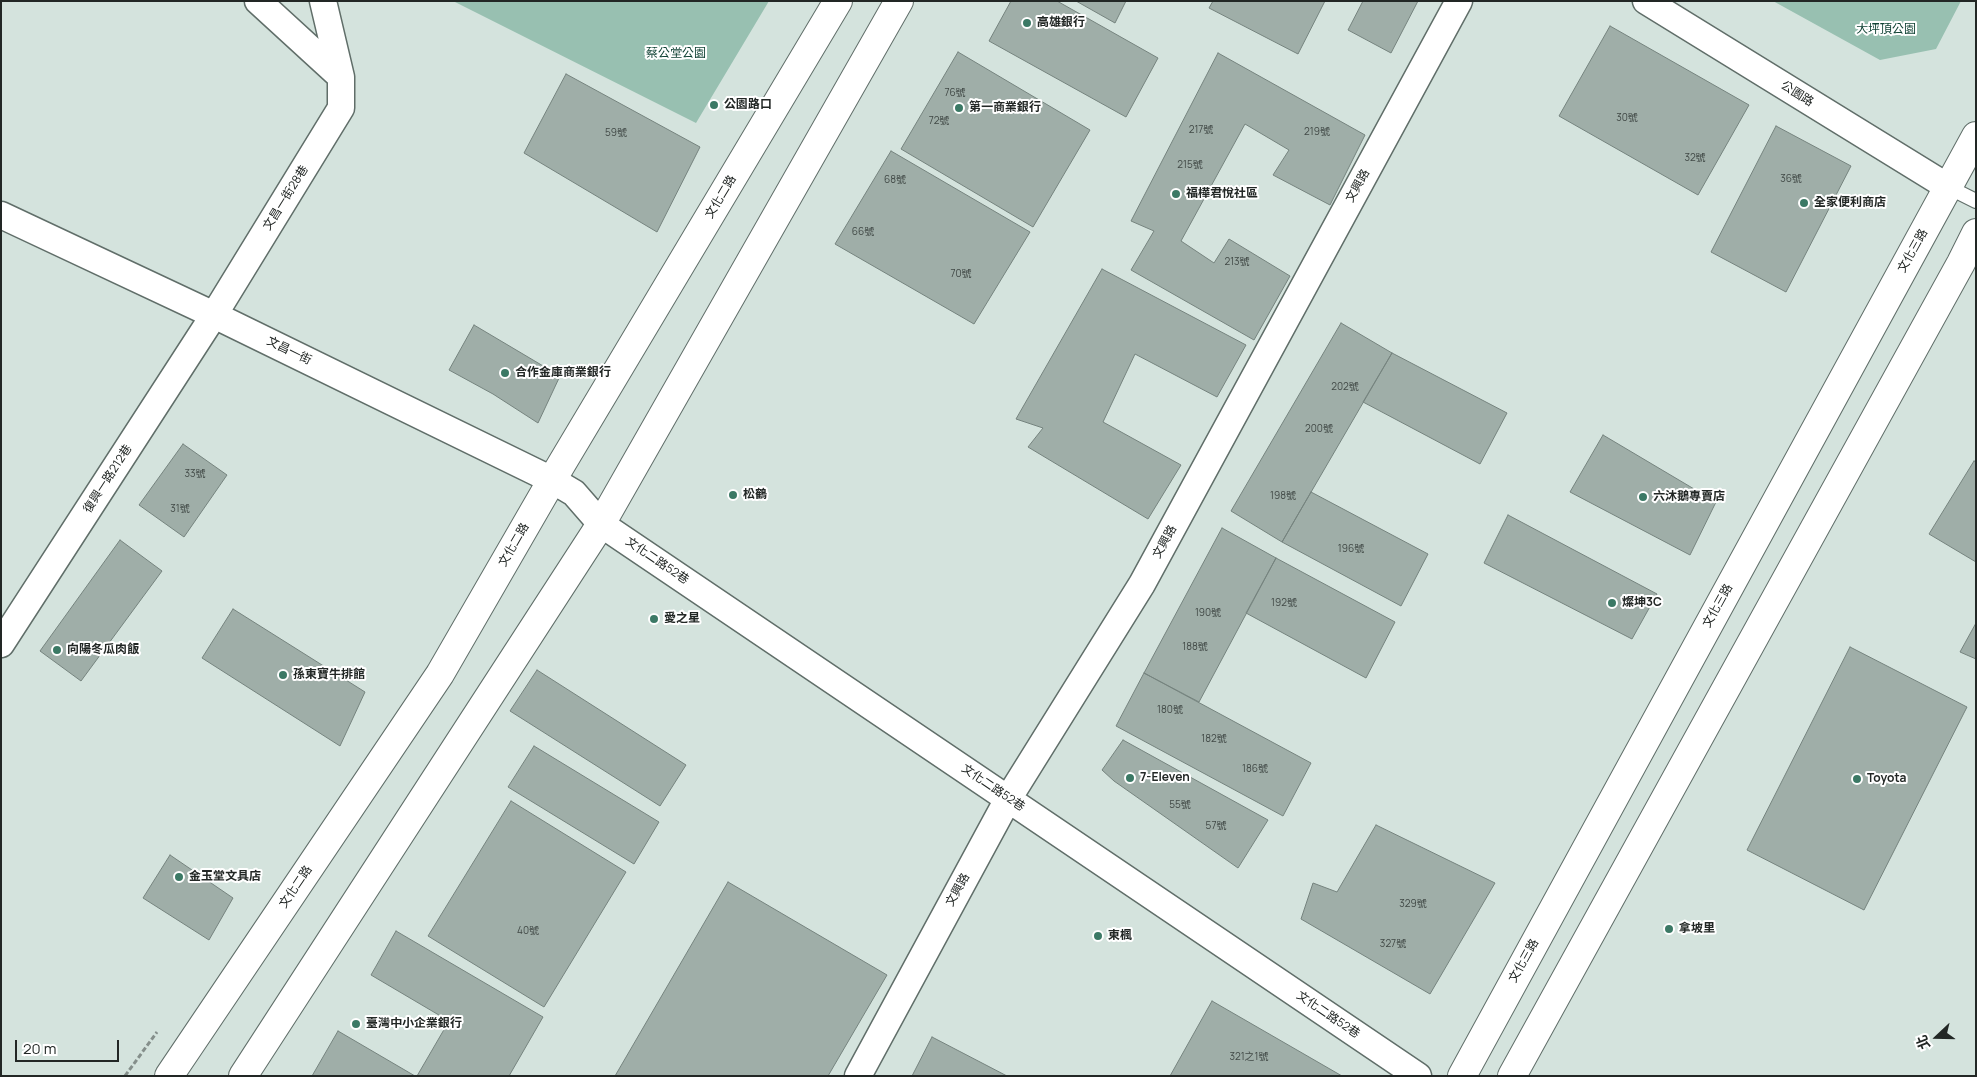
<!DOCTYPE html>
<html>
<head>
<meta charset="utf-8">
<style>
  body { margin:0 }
  #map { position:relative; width:1977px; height:1077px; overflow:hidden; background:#d4e3dd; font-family:Manrope,"Noto Sans TC",sans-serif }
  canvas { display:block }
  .frame { position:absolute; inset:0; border:2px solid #222725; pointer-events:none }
  .north { position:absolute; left:1912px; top:1012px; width:50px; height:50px; -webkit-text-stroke:4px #fff; paint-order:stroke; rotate:249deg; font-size:14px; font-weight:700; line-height:20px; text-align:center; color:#222725 }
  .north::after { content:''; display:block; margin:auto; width:18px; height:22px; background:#222725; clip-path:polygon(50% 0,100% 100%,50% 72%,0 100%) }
  .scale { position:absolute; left:15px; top:1040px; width:104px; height:22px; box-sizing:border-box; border:2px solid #222725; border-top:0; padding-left:6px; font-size:15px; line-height:18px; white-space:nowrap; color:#222725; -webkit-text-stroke:4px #fff; paint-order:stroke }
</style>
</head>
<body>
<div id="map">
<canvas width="1977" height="1077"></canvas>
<div class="frame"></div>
<div class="north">北</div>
<div class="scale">20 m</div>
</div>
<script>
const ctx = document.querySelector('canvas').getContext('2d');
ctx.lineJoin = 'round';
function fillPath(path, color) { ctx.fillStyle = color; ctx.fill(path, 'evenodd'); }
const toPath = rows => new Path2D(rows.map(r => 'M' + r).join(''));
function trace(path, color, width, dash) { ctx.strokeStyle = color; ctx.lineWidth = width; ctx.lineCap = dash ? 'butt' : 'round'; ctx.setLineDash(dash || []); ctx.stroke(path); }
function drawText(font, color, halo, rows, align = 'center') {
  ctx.font = font + ' Manrope,"Noto Sans TC",sans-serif'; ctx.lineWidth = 4; ctx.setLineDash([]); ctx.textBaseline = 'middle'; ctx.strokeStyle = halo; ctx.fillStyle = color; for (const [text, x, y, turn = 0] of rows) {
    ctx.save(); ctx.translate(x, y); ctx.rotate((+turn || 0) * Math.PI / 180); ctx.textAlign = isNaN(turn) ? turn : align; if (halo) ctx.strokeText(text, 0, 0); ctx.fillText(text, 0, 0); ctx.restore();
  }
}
fillPath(toPath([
  [453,1,769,1,696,123],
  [1773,1,1961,1,1936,49,1880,60]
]), '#98c0b1');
const building = toPath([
  [1011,1,1057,1,1158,58,1126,117,989,41,1011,1],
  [1076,1,1126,1,1115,23,1076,1],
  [1213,1,1325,1,1298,54,1209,8,1213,1],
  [1363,1,1418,1,1391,53,1348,30,1363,1],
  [1610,26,1749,105,1698,195,1559,116,1610,26],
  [958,52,1090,130,1033,227,901,149,958,52],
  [1218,53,1365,135,1330,205,1273,175,1289,150,1245,124,1181,241,1214,263,1229,239,1290,276,1254,340,1131,270,1154,231,1131,221,1218,53],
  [566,74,700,147,657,232,524,153,566,74],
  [1776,126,1851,166,1786,292,1711,252,1776,126],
  [891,151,1030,232,974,324,835,244,891,151],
  [1102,269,1246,345,1217,397,1135,354,1103,422,1181,465,1148,519,1028,447,1043,428,1016,419,1102,269],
  [1341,323,1392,353,1282,542,1231,511,1341,323],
  [474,325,560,376,538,423,493,394,449,370,474,325],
  [1392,353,1507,413,1480,464,1363,402,1392,353],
  [1603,435,1716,502,1690,555,1570,492,1603,435],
  [183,444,227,475,184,537,139,505,183,444],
  [1974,461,1976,462,1976,562,1929,534,1974,461],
  [1311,492,1428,554,1401,606,1282,542,1311,492],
  [1508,515,1657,594,1632,639,1484,563,1508,515],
  [1222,528,1276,558,1199,702,1144,673,1222,528],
  [120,540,162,571,81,681,40,651,120,540],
  [1276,558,1395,622,1366,678,1246,613,1276,558],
  [233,609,365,692,340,746,202,658,233,609],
  [1976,623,1976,659,1960,652,1976,623],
  [1850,647,1967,707,1864,910,1747,850,1850,647],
  [537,670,686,765,660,806,510,711,537,670],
  [1144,673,1311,763,1283,816,1116,726,1144,673],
  [1123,740,1268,820,1238,868,1114,781,1102,770,1123,740],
  [534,746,659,822,634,864,508,787,534,746],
  [511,801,626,872,544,1007,428,936,511,801],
  [1376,825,1495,883,1430,994,1301,919,1313,883,1337,892,1376,825],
  [170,855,233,898,209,940,143,898,170,855],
  [728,882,887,975,828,1076,615,1076,728,882],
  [396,931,543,1017,509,1076,417,1076,449,1021,371,975,396,931],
  [1212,1001,1342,1076,1170,1076,1212,1001],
  [338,1031,415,1076,312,1076,338,1031],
  [932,1037,1007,1076,912,1076,932,1037]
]);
fillPath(building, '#9faea8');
trace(building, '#75837e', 1);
const service = toPath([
  [1948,187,1976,201]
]);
const minor = toPath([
  [258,1,341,77],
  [1646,1,1948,187],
  [1,215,214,315,552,480,574,493,601,524,1418,1076],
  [1,644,214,315,341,108,341,77,323,1],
  [858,1076,1008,799,1142,584,1459,1]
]);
const tertiary = toPath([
  [169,1076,440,674,552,480,838,1],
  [243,1076,601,524,899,1],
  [1462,1076,1976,136],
  [1512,1076,1961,263,1976,233]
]);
trace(service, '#606e69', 16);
trace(minor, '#606e69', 29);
trace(tertiary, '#606e69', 30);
trace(toPath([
  [125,1076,157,1032]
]), '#858f8b', 3, [5, 2.5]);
trace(service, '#fff', 14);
trace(minor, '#fff', 26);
trace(tertiary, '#fff', 28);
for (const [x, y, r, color] of [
  [1027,23,5,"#3b7965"],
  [714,105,5,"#3b7965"],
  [959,108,5,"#3b7965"],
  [1176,194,5,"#3b7965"],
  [1804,203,5,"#3b7965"],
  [505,373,5,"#3b7965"],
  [733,495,5,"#3b7965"],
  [1643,497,5,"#3b7965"],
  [1612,603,5,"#3b7965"],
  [654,619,5,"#3b7965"],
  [57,650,5,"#3b7965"],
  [283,675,5,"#3b7965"],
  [1130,778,5,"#3b7965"],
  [1857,779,5,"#3b7965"],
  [179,877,5,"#3b7965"],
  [1669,929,5,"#3b7965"],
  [1098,936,5,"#3b7965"],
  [356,1024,5,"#3b7965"]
]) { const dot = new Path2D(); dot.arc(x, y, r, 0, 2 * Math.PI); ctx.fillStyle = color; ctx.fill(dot); trace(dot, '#fff', 2); }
drawText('10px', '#414946', null, [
  ["76號",955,93],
  ["30號",1627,118],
  ["72號",939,121],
  ["217號",1201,130],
  ["219號",1317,132],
  ["59號",616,133],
  ["32號",1695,158],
  ["215號",1190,165],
  ["36號",1791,179],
  ["68號",895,180],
  ["66號",863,232],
  ["213號",1237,262],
  ["70號",961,274],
  ["202號",1345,387],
  ["200號",1319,429],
  ["33號",195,474],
  ["198號",1283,496],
  ["31號",180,509],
  ["196號",1351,549],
  ["192號",1284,603],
  ["190號",1208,613],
  ["188號",1195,647],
  ["180號",1170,710],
  ["182號",1214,739],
  ["186號",1255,769],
  ["55號",1180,805],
  ["57號",1216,826],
  ["329號",1413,904],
  ["40號",528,931],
  ["327號",1393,944],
  ["321之1號",1249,1057]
]);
drawText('bold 12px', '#222725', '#fff', [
  ["高雄銀行",1037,23],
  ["公園路口",724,105],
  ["第一商業銀行",969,108],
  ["福樺君悅社區",1186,194],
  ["全家便利商店",1814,203],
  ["合作金庫商業銀行",515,373],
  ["松鶴",743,495],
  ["六沐鵝專賣店",1653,497],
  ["燦坤3C",1622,603],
  ["愛之星",664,619],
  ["向陽冬瓜肉飯",67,650],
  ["孫東寶牛排館",293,675],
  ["7-Eleven",1140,778],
  ["Toyota",1867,779],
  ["金玉堂文具店",189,877],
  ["拿坡里",1679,929],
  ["東楓",1108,936],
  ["臺灣中小企業銀行",366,1024]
], 'left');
drawText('12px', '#104234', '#fff', [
  ["大坪頂公園",1886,30],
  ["蔡公堂公園",676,54]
]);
drawText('12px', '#222725', '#fff', [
  ["公園路",1797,94,32],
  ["文興路",1358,186,-61],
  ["文化二路",721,197,-59],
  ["文昌一街28巷",286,198,-58],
  ["文化三路",1913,251,-61],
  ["文昌一街",289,351,26],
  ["復興一路212巷",108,479,-57],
  ["文興路",1165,542,-61],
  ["文化二路",514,545,-60],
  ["文化二路52巷",657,561,34],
  ["文化三路",1718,606,-61],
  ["文化二路52巷",993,788,34],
  ["文化二路",296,887,-56],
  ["文興路",958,890,-61],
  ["文化三路",1524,961,-61],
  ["文化二路52巷",1328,1015,34]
]);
</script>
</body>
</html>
